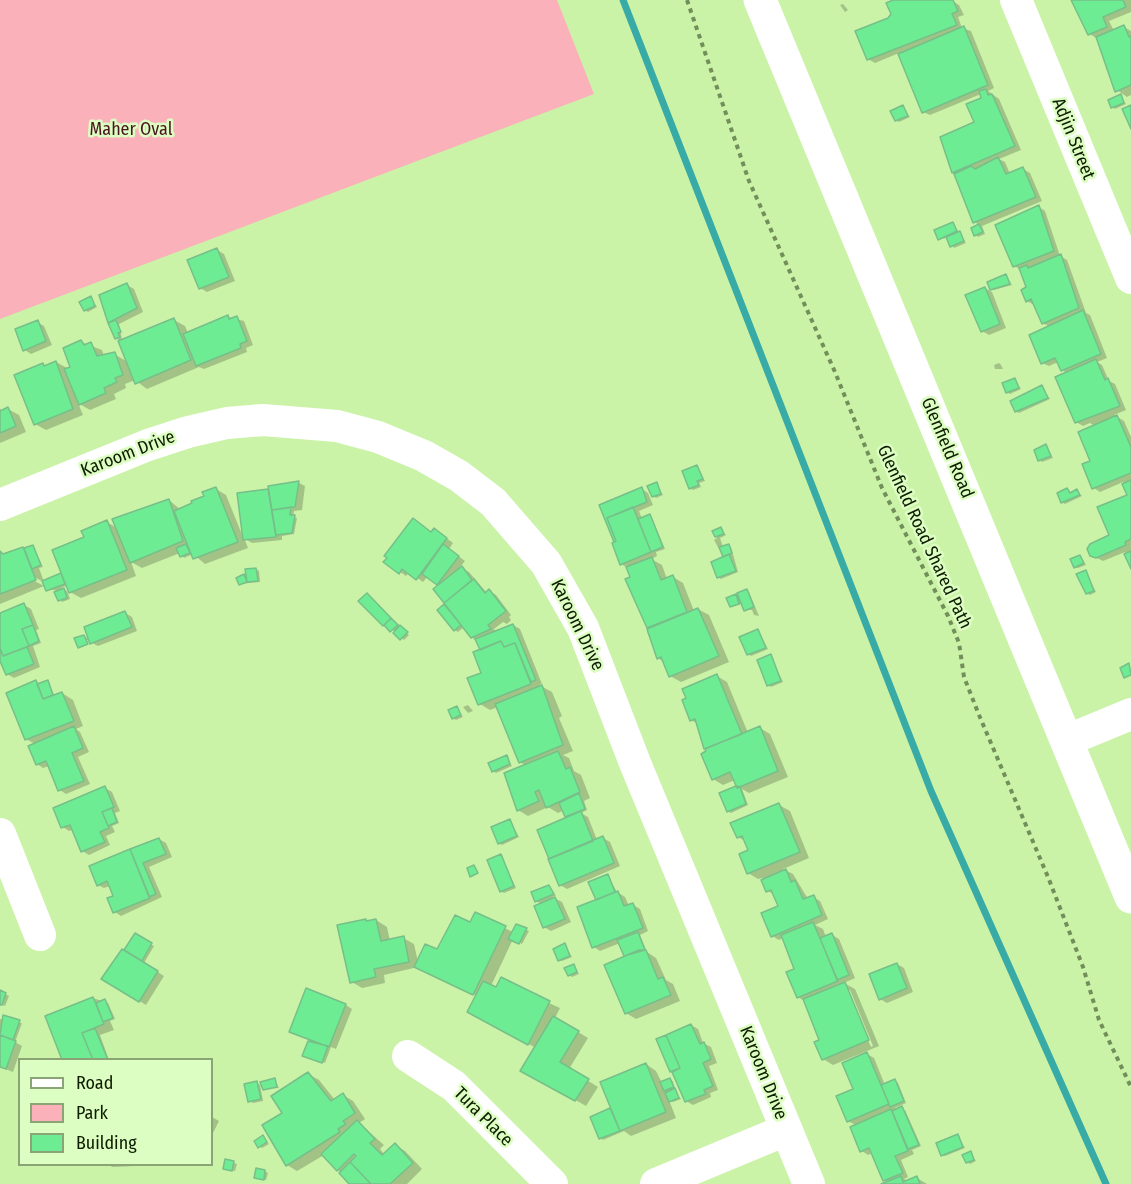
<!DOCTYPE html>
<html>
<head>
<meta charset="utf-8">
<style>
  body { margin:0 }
  #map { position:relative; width:1131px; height:1184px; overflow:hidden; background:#cbf3a8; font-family:"Fira Sans Condensed",sans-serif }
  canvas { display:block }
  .legend { position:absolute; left:18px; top:1058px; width:195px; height:108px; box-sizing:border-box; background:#ddfec2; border:2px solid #8aa475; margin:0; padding:8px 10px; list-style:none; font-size:18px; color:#0e1c01 }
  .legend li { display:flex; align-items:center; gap:12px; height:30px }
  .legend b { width:30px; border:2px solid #8aa475 }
</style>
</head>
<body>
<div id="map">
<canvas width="1131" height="1184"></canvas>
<ul class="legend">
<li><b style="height:8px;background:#fff"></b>Road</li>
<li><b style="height:16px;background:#fab1ba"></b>Park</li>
<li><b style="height:16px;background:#6dec93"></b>Building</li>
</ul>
</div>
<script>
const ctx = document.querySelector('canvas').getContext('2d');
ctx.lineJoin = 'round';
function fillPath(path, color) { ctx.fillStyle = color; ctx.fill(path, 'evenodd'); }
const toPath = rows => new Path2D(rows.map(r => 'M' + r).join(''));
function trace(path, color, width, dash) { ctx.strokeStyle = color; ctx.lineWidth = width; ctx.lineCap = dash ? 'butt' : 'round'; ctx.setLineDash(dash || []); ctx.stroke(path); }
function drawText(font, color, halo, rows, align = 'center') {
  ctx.font = font + ' "Fira Sans Condensed",sans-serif'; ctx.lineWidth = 5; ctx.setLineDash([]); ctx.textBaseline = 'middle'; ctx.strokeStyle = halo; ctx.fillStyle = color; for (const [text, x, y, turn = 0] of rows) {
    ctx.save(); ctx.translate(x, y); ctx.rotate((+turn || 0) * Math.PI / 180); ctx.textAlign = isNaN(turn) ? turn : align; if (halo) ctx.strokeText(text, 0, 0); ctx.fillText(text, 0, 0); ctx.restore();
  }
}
fillPath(toPath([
  [0,0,557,0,594,94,0,319]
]), '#fab1ba');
fillPath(toPath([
  [897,0,951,0,959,5,964,15,958,17,962,28,971,31,994,88,988,91,999,99,1021,150,999,159,1005,162,1010,174,1023,169,1030,173,1042,201,982,226,985,234,978,237,972,229,980,226,975,222,953,172,976,123,983,99,981,94,930,115,923,112,899,53,875,63,868,59],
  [1073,0,1131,0,1131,12,1109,21,1114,31,1124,27,1131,31,1131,95,1127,97,1117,90,1096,38,1090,34],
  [843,4,848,10,845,12,840,5],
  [1120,96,1126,104,1115,109,1113,107],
  [903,107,910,117,899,122,896,120],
  [1039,207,1045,211,1060,256,1067,260,1086,313,1090,315,1107,358,1097,362,1102,365,1109,381,1115,384,1126,410,1114,415,1124,421,1131,437,1131,565,1125,552,1103,561,1091,555,1111,536,1129,495,1123,482,1100,492,1094,488,1095,426,1090,423,1083,426,1076,422,1067,373,1062,370,1058,362,1049,366,1042,363,1050,327,1043,323,1034,305,1027,301,1028,288,1022,270,1014,266],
  [953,224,966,243,954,248,948,238,939,239],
  [217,250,224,254,235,281,207,292,200,288],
  [1006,275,1012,285,994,290,991,289],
  [127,285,134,289,143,312,119,324,122,340,174,320,185,326,188,333,228,317,244,321,253,345,246,348,247,352,204,369,199,367,147,389,135,380,125,384,126,388,114,394,116,399,90,410,78,403,83,415,46,430,35,424,43,365,45,367,56,362,67,368,72,368,81,342,102,350,104,356,114,354,128,362,119,340,116,338,101,296],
  [985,288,992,292,1006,328,989,335,982,331],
  [91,298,97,307,88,312,85,310],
  [37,322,44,326,52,345,31,354,25,350],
  [999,363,1001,365,1003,369,995,369,994,365],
  [1015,380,1021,389,1010,394,1007,392],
  [1042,387,1050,399,1019,413,1016,411],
  [0,408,2,412,8,409,19,415,26,432,0,443],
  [1046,446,1053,458,1042,462,1040,460],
  [697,466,705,481,699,483,701,487,693,490,690,488],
  [299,483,305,486,302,510,294,511,293,517,297,518,294,534,282,536,282,540,252,543,244,538,248,548,205,564,193,554,184,558,180,553,142,568,131,562,136,576,81,598,70,592,68,585,61,588,67,591,70,599,62,602,55,590,47,590,45,583,31,575,29,578,44,586,0,604,0,552,6,555,33,547,43,567,39,568,44,582,61,575,65,577,86,538,107,522,117,528,169,500,181,510,216,489,226,495,243,537,238,494],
  [657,484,663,495,656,498,653,496],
  [642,489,648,493,653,505,639,511,642,519,652,518,665,549,656,552,657,556,651,559,662,565,667,579,673,577,683,583,694,611,698,609,709,615,729,662,681,682,670,676,664,662,658,658,647,632,649,629,627,580,632,578,628,568,621,564,600,505],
  [1067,490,1071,494,1077,491,1082,496,1065,504,1062,502],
  [721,529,726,535,720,538,723,547,731,547,738,572,721,579,718,577,724,558,714,540,717,538,714,532],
  [432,534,441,534,453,543,449,549,465,561,460,567,469,572,487,593,489,591,496,595,511,615,509,617,511,620,507,624,503,622,494,629,496,632,513,625,520,629,542,684,539,685,552,692,562,716,559,718,573,751,563,755,569,758,574,771,581,775,590,798,584,801,587,810,581,813,588,817,597,840,603,838,610,842,620,866,567,889,560,885,570,818,564,810,558,813,548,807,528,816,518,810,526,766,520,762,498,707,490,710,480,704,469,679,483,673,483,650,464,627,458,632,455,630,445,606,450,609,435,589,440,585,428,576,423,582,409,572,406,576,386,562],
  [1080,556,1086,565,1078,568,1075,567],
  [256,569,259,571,260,582,240,584,243,576,248,578],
  [1086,572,1096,592,1090,595,1087,593],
  [746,590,749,592,759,616,754,615,752,610,745,610,743,604,731,606,736,596,741,599],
  [370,597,409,635,404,640,360,601],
  [24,605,31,609,39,629,36,630,41,643,33,646,40,667,14,678,7,674,0,657,0,615],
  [125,613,132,617,137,631,98,646,94,644,94,640,87,640,88,643,79,646,84,636,90,640],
  [758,630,768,649,751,656,748,654],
  [771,656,783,682,771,687,769,685],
  [717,676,727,682,748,733,760,728,770,734,788,777,749,793,742,789,748,805,731,813,728,811,739,789,735,780,723,785,713,779,709,752,701,739,698,724,691,720],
  [36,682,40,685,47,682,55,696,62,693,73,700,83,726,76,729,80,732,89,752,78,757,90,784,66,794,60,790,49,766,43,768,37,764,35,744,26,739],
  [468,705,473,711,468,713,463,707],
  [457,708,463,717,456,720,453,718],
  [507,757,512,766,496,773,493,771],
  [105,788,112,792,120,811,115,813,119,823,112,826,115,832,106,836,110,845,89,855,82,851,73,830,69,831,63,827],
  [779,805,790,811,809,858,783,869,793,874,808,899,813,897,820,901,828,919,815,925,823,929,826,937,832,935,839,939,855,978,844,983,855,989,879,1046,833,1065,823,1059,821,1041,806,1002,798,997,796,970,783,938,779,940,772,936,780,907,775,895,768,891,762,878,758,879,748,873,750,851,747,842,738,837],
  [846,990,850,990,873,1046,871,1047],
  [510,821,519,837,502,845,499,843],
  [159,839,166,843,172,857,149,867,162,897,121,916,115,912,115,897,110,886,104,888,98,885],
  [501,856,516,888,504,893,501,891],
  [608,876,617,892,625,897,629,906,633,905,640,909,648,931,640,935,647,952,656,958,666,980,673,984,680,1001,636,1019,626,1013,629,957,620,943,600,951,594,947,599,900],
  [549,886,556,896,552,897,562,902,571,922,551,931,544,927,542,904,536,901],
  [475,914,513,932,517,926,529,931,522,944,513,939,491,986,497,989,502,979,549,1003,560,1008,555,1018,588,1038,569,1069,598,1087,586,1106,523,1070,536,1048,469,1012,477,996,418,967,384,975,385,983,362,988,352,982,376,920,387,927,390,941,403,938,414,944,418,962,438,951,470,924],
  [135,935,154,946,144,963,164,976,146,1005,103,979],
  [565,945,572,957,562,961,559,960],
  [897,964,904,968,913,992,887,1003,880,999],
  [574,965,579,974,572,977,569,975],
  [1,992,9,996,5,1006,0,1004],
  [93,998,108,1003,115,1019,110,1021,114,1030,100,1035,109,1060,64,1060],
  [346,1005,352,1009,336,1049,331,1047,325,1063,307,1057],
  [0,1019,22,1023,15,1042,22,1046,13,1072,0,1067],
  [691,1025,698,1029,703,1043,711,1047,717,1063,709,1066,718,1090,710,1093,711,1097,693,1105,686,1101,674,1073,671,1071],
  [867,1054,874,1058,885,1085,895,1081,898,1083,906,1103,895,1108,896,1111,905,1110,921,1146,912,1150,914,1154,901,1160,908,1177,904,1179,908,1181,917,1178,927,1184,885,1184,888,1183,884,1180,873,1153,868,1155,862,1151,857,1126,848,1121,855,1090],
  [646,1064,656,1071,662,1083,673,1081,674,1090,681,1099,673,1102,669,1100,676,1118,631,1136,624,1131,603,1140,601,1138,610,1110,614,1112],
  [308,1074,319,1080,335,1100,343,1095,353,1101,365,1119,359,1123,384,1145,380,1149,384,1154,395,1145,405,1151,422,1169,407,1184,351,1184,324,1155,297,1171,287,1165,284,1113],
  [275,1080,279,1088,264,1089],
  [257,1083,260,1085,263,1101,253,1103,250,1101],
  [212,1117,219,1121,212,1135],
  [958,1136,965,1148,945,1156,942,1155],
  [263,1137,269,1144,262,1148,260,1147],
  [971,1153,976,1161,970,1164,967,1162],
  [227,1161,237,1164,235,1171,228,1170],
  [109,1164,136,1164,136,1166,112,1167],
  [265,1171,268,1173,266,1180,255,1177]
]), '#0003');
trace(toPath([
  [623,0,931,791,1106,1184]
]), '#38aba6', 7);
const building = toPath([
  [893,0,953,0,958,11,952,14,957,25,867,60,855,31,888,18,891,14,886,3,893,0],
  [1071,0,1123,0,1126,7,1103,17,1107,27,1088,35,1071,0],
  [1124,25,1129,37,1131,36,1131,85,1115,92,1096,37,1124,25],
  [964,26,988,85,922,113,898,54,964,26],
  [986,89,988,95,992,94,1015,146,952,173,940,137,974,122,966,104,981,98,979,91,986,89],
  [1121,94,1124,103,1111,108,1108,100,1121,94],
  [903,105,908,116,895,121,890,111,903,105],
  [1131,105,1131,129,1122,109,1131,105],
  [998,157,1006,174,1023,167,1036,197,973,223,954,174,971,166,975,169,998,157],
  [1039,205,1054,251,1013,267,995,225,1039,205],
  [953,222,957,231,938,240,934,230,953,222],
  [979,224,983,232,974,236,971,228,979,224],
  [960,231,964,241,950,247,946,237,960,231],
  [217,248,229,277,199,289,187,260,217,248],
  [1061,254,1079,308,1042,324,1031,299,1026,302,1021,290,1026,287,1019,268,1027,265,1028,268,1061,254],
  [1006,274,1010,284,990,290,987,282,1006,274],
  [127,283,137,308,108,323,99,295,127,283],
  [985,287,1000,324,981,332,965,295,985,287],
  [91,296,95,306,84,311,79,302,91,296],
  [1083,310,1101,354,1061,371,1055,358,1041,364,1029,335,1083,310],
  [228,315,229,319,237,316,247,341,240,344,241,348,196,366,183,334,228,315],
  [174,318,191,360,135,384,118,341,174,318],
  [38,320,46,341,23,351,15,329,38,320],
  [116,320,121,332,118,333,120,337,115,339,108,323,116,320],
  [81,340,84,345,91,342,97,356,115,352,123,375,115,378,117,382,104,388,106,393,79,405,64,369,70,367,63,348,81,340],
  [1096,359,1105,380,1108,378,1120,406,1075,423,1055,377,1096,359],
  [56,361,73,409,34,425,14,375,43,363,44,366,56,361],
  [1015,378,1019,388,1006,393,1002,383,1015,378],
  [1042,385,1048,398,1015,412,1010,401,1042,385],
  [8,407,16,426,0,433,0,411,8,407],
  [1117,415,1131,447,1131,473,1092,489,1082,464,1090,461,1078,432,1117,415],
  [1046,444,1051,456,1038,461,1034,450,1046,444],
  [697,465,703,479,697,481,699,485,689,489,682,471,697,465],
  [1131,480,1131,539,1125,542,1126,545,1096,558,1090,556,1087,549,1090,544,1109,535,1097,507,1127,495,1122,484,1131,480],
  [299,481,295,507,272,510,268,486,299,481],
  [657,482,661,494,652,497,647,486,657,482],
  [216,487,238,542,193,559,174,511,192,503,191,501,204,496,202,492,216,487],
  [642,487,647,502,607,518,616,541,614,542,599,505,642,487],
  [1067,488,1070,493,1077,489,1080,495,1061,503,1057,493,1067,488],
  [268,489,276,537,243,540,237,493,268,489],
  [169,499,183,541,130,563,112,519,169,499],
  [291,507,290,515,295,515,292,533,276,535,272,510,291,507],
  [633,507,651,552,620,565,612,543,616,541,607,518,633,507],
  [650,514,663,547,651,552,638,519,650,514],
  [413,518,431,532,434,528,447,538,416,580,402,569,399,574,383,562,387,558,384,556,413,518],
  [107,520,127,570,69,593,52,550,84,537,81,531,107,520],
  [721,527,724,534,715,537,712,531,721,527],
  [186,544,190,553,180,557,176,548,186,544],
  [443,544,459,556,437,585,422,574,443,544],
  [729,544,732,553,723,557,719,547,729,544],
  [33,545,41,565,32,569,24,548,33,545],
  [23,547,36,580,0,594,0,551,3,554,23,547],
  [1131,551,1131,569,1124,554,1131,551],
  [729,554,736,571,717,578,711,562,729,554],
  [1080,555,1084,563,1074,568,1070,559,1080,555],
  [652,557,661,580,673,575,687,612,647,628,625,579,630,577,626,567,652,557],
  [462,566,472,580,444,603,433,589,462,566],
  [256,568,258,581,247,582,245,569,256,568],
  [1086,570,1094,591,1086,594,1076,574,1086,570],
  [61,573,65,584,46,591,42,581,61,573],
  [244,574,247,582,239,585,236,578,244,574],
  [474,579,485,593,489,589,506,611,488,625,491,629,471,638,444,603,474,579],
  [64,588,67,598,58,601,54,592,64,588],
  [747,589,754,607,744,611,737,593,747,589],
  [367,593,391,618,383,626,358,601,367,593],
  [736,594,739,604,730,607,726,598,736,594],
  [24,603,33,625,22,629,29,646,3,656,0,648,0,613,24,603],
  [444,604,461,625,454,631,437,610,444,604],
  [698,608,719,656,669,677,661,657,657,659,647,629,698,608],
  [125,611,132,627,90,644,84,627,125,611],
  [391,618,398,625,390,632,384,625,391,618],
  [513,624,536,680,531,682,515,643,504,647,501,641,480,650,475,639,513,624],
  [33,625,39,641,29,646,22,629,33,625],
  [400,625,408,632,400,640,393,633,400,625],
  [758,629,766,648,747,655,739,637,758,629],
  [84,635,88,644,78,648,74,638,84,635],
  [501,641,504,647,515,643,531,684,478,705,467,678,481,673,473,652,501,641],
  [27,647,34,664,6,675,0,661,0,648,3,656,27,647],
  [771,654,781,681,767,686,757,660,771,654],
  [1129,663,1131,675,1124,678,1120,668,1129,663],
  [717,674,742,734,704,749,695,719,690,721,682,700,686,698,682,689,717,674],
  [36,680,43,699,62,692,74,721,25,740,6,693,36,680],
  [48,680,53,695,43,699,37,684,48,680],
  [542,685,563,745,519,763,495,704,542,685],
  [457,706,461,715,452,719,448,710,457,706],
  [74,726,83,748,72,753,84,781,58,791,46,761,36,765,28,746,74,726],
  [760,726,778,771,737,788,730,772,712,780,701,754,706,751,705,749,760,726],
  [558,751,566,769,570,767,580,792,546,808,539,790,535,792,539,801,517,811,504,773,558,751],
  [507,755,510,764,492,772,488,763,507,755],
  [105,786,114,807,102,812,109,828,100,832,105,842,81,852,70,825,61,828,53,808,105,786],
  [736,786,740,787,746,804,727,812,719,793,736,786],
  [579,793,585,809,565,817,559,803,579,793],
  [779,803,800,852,747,874,739,854,748,850,742,836,737,838,730,823,779,803],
  [112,808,117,822,108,826,102,812,112,808],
  [581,811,593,841,549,859,537,830,581,811],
  [510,819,517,836,498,844,491,827,510,819],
  [603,836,614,863,559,886,548,859,603,836],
  [159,838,166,854,143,863,156,894,149,897,130,849,159,838],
  [130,849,150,898,113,913,107,898,113,896,107,881,97,886,89,866,130,849],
  [501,854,514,886,500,892,487,860,501,854],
  [474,865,478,873,470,877,467,868,474,865],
  [786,869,791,882,795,880,803,899,814,895,822,915,771,937,761,913,778,906,771,890,766,892,761,880,786,869],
  [608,874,615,892,596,900,588,882,608,874],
  [549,885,554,894,535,902,531,892,549,885],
  [618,891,624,906,633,903,643,928,592,948,577,907,618,891],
  [555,897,565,919,543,928,534,906,555,897],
  [475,912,506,926,473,995,414,967,425,944,437,949,455,915,470,922,475,912],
  [366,919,366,921,376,919,381,941,404,936,409,962,374,969,376,977,350,983,337,925,366,919],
  [813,922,838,981,797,998,786,972,794,969,781,935,813,922],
  [516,924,527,928,519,944,508,939,516,924],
  [638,932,645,950,624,956,617,940,638,932],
  [135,933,152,943,142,961,124,950,135,933],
  [832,933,849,975,837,980,820,938,832,933],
  [565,943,570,956,558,961,553,949,565,943],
  [122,949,158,971,139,1002,101,979,122,949],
  [639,950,646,950,658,979,663,977,671,995,625,1014,604,965,639,950],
  [897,963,907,988,879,1000,869,974,897,963],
  [574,964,577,972,568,976,564,968,574,964],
  [501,977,550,1001,528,1045,467,1012,483,981,496,987,501,977],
  [845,982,869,1040,822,1060,814,1042,819,1040,803,999,845,982],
  [306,988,346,1004,329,1047,289,1032,306,988],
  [0,990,6,993,2,1005,0,1005,0,990],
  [93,997,104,1024,82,1033,93,1060,62,1060,45,1016,93,997],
  [105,999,113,1018,103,1022,96,1003,105,999],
  [3,1015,20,1020,13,1040,0,1035,3,1015],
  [553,1016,579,1031,560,1062,589,1079,575,1101,520,1071,553,1016],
  [691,1024,700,1044,704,1042,711,1059,703,1063,713,1086,704,1090,706,1094,685,1102,672,1072,680,1068,666,1035,691,1024],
  [95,1028,108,1060,93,1060,82,1033,95,1028],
  [0,1035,16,1041,6,1069,0,1067,0,1035],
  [666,1035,680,1068,670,1072,656,1039,666,1035],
  [308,1041,328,1046,322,1063,302,1056,308,1041],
  [867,1052,889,1104,847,1122,836,1096,853,1089,842,1063,867,1052],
  [646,1063,666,1112,620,1131,600,1082,646,1063],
  [308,1072,331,1101,343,1093,355,1113,343,1121,346,1124,338,1129,340,1132,286,1166,262,1125,282,1113,271,1096,308,1072],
  [275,1078,277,1087,263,1090,260,1082,275,1078],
  [670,1078,674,1087,664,1091,660,1082,670,1078],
  [895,1079,904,1101,890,1107,881,1085,895,1079],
  [257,1081,261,1099,248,1102,244,1084,257,1081],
  [675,1088,679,1098,669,1102,665,1093,675,1088],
  [902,1106,919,1145,908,1149,892,1111,902,1106],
  [610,1108,620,1131,599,1139,590,1117,610,1108],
  [891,1109,908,1151,895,1156,903,1173,883,1181,869,1148,860,1152,850,1127,891,1109],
  [357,1120,375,1139,370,1143,382,1155,395,1143,413,1163,390,1184,371,1184,350,1162,356,1156,354,1154,337,1171,321,1154,357,1120],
  [958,1134,963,1147,941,1156,936,1143,958,1134],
  [263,1135,267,1142,258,1148,254,1141,263,1135],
  [971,1151,974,1160,966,1163,962,1155,971,1151],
  [225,1159,234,1161,232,1171,223,1169,225,1159],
  [350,1162,371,1184,349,1184,339,1173,350,1162],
  [256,1168,265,1170,264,1180,254,1178,256,1168],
  [901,1176,903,1182,917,1176,920,1184,881,1184,901,1176]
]);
fillPath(building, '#6dec93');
trace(building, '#77bf89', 1.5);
trace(toPath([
  [687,0,749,181,835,372,882,488,948,616,959,643,964,677,979,715,1048,877,1083,967,1099,1020,1131,1087]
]), '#728e5a', 4, [4.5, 4.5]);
trace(toPath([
  [1016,0,1131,278],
  [0,505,148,445,188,432,227,423,263,420,337,426,378,437,424,456,459,476,493,502,546,563,583,628,635,763,809,1184],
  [1068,740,1131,714],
  [0,834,40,935],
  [408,1056,454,1086,552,1184],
  [656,1184,786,1130]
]), '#fff', 32);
trace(toPath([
  [760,0,1131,897]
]), '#fff', 33);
drawText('18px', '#491520', '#ddfec2', [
  ["Maher Oval",131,130]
]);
drawText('18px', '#0e1c01', '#ddfec2', [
  ["Adjin Street",1073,139,68],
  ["Glenfield Road",947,448,67],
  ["Karoom Drive",128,454,-21],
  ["Glenfield Road Shared Path",924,537,65],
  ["Karoom Drive",577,625,64],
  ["Karoom Drive",763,1073,68],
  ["Tura Place",483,1117,45]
]);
</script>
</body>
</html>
